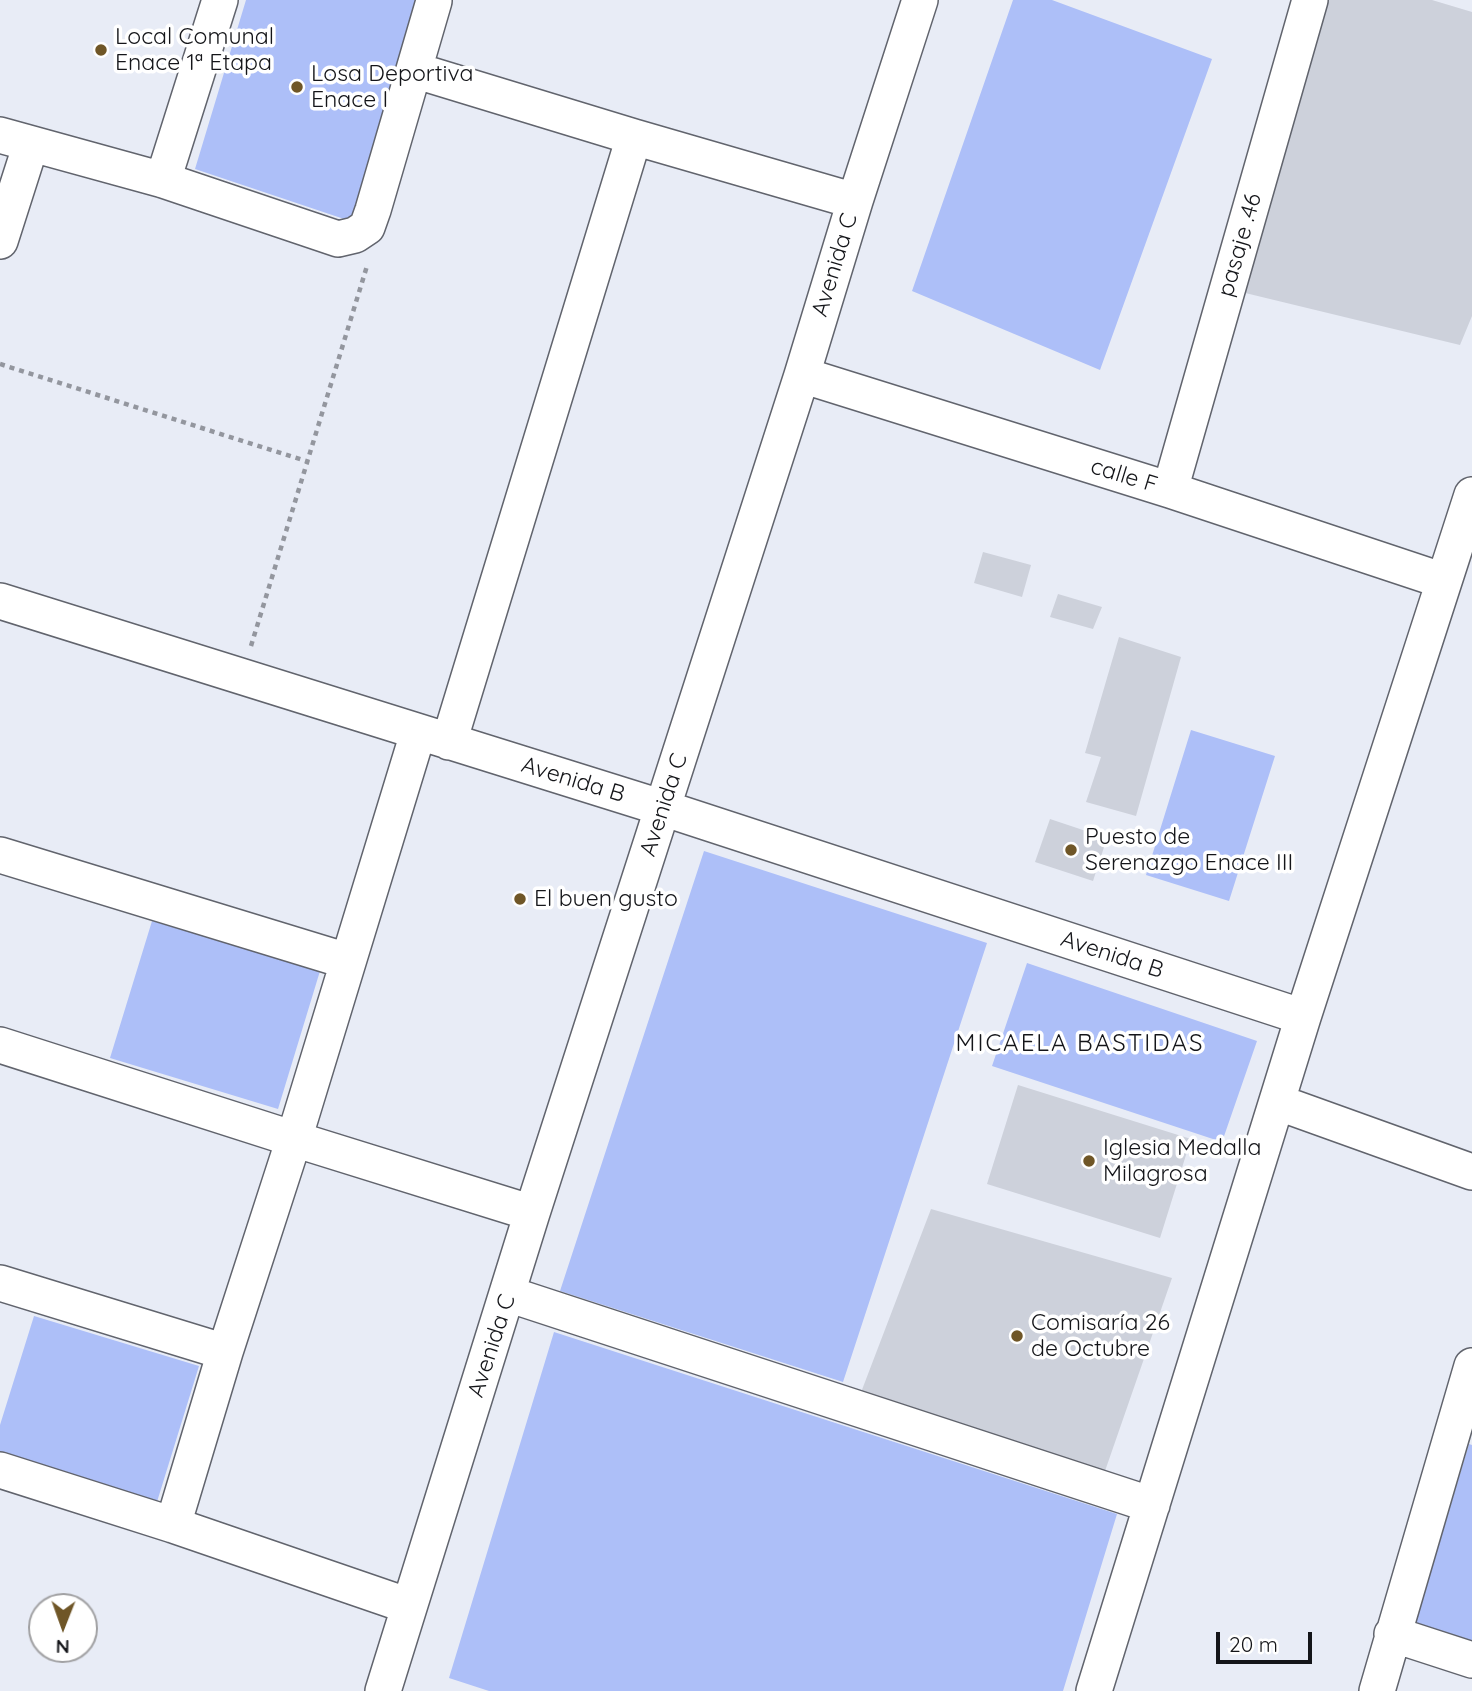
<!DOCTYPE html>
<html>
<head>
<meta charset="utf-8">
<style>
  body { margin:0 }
  #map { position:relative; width:1472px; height:1691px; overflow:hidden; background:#e8ecf6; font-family:Quicksand,sans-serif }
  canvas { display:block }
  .north { position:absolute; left:28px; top:1593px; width:70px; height:70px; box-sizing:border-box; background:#fff; border:2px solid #a1a1a3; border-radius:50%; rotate:181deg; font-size:19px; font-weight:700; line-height:28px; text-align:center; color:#141519 }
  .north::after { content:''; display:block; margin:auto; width:24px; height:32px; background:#6f5627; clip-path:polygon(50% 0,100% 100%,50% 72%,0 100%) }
  .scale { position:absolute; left:1216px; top:1632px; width:96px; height:32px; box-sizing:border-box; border:4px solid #141519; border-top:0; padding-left:9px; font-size:21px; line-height:24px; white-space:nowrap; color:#141519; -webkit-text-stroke:5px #fff; paint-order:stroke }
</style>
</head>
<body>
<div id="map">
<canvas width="1472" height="1691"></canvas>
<div class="north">N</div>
<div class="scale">20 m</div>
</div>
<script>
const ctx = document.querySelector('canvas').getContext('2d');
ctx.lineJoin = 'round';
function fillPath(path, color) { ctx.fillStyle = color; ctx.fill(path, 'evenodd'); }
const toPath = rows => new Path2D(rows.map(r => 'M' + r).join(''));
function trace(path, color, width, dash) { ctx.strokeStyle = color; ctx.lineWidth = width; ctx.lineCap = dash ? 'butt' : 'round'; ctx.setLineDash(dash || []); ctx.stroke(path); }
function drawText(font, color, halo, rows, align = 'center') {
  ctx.font = font + ' Quicksand,sans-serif'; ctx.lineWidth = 7; ctx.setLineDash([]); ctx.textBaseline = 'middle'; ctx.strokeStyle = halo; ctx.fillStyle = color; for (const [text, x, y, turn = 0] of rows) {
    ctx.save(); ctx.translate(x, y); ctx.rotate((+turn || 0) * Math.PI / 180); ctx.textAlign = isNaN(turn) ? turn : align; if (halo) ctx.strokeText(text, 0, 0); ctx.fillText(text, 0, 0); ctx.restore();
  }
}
fillPath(toPath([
  [246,0,422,0,359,224,195,169],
  [1013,0,1052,0,1212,59,1100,370,912,291],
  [1191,730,1275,756,1229,901,1146,875],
  [704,851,987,943,843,1382,560,1291],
  [152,921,320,971,278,1109,110,1058],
  [1027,963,1257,1041,1222,1142,992,1066],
  [34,1316,199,1366,156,1505,0,1457,0,1425],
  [554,1332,1117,1514,1063,1691,489,1691,449,1678],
  [1469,1444,1472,1445,1472,1645,1414,1627]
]), '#adbff8');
fillPath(toPath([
  [1325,0,1432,0,1472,12,1472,316,1460,345,1237,291],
  [983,552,1031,565,1022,597,974,583],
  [1058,594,1102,607,1093,629,1050,617],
  [1119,637,1181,657,1136,816,1086,802,1101,757,1085,753],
  [1050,819,1107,838,1093,881,1035,862],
  [1018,1085,1191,1139,1160,1238,987,1184],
  [931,1209,1172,1278,1105,1471,860,1395]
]), '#cdd1db');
const minor = toPath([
  [414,70,634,137,855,201],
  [0,135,163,180,338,239,355,235,367,227,373,210,434,1],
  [163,180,220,0],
  [0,241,31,144],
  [802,375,1170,490,1444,581],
  [1170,490,1310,0],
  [0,601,663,808,1303,1017],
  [449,742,634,137],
  [0,855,347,961],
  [0,1045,294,1139,532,1213],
  [1277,1102,1472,1172],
  [0,1283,225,1352],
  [508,1294,1152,1505],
  [0,1470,173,1525,409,1606],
  [173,1525,225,1352,294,1139,418,733],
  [1392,1634,1472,1660],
  [383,1691,532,1213,802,375,855,201,920,0],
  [1094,1691,1303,1017,1472,495],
  [1377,1691,1472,1366]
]);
trace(minor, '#61646d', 38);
trace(toPath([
  [0,364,309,462],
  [251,646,367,266]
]), '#93969e', 4.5, [5, 5]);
trace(minor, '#fff', 35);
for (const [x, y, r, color] of [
  [101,50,7,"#6f5627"],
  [297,87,7,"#6f5627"],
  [1071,850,7,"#6f5627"],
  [520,899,7,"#6f5627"],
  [1089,1161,7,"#6f5627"],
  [1017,1336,7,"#6f5627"]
]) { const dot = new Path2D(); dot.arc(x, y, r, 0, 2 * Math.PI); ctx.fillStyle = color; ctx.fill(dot); trace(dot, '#fff', 2.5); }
drawText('23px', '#141519', '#fff', [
  ["Local Comunal",115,37],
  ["Enace 1ª Etapa",115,63],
  ["Losa Deportiva",311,74],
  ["Enace I",311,100],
  ["Puesto de",1085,837],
  ["Serenazgo Enace III",1085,863],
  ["El buen gusto",534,899],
  ["Iglesia Medalla",1103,1148],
  ["Milagrosa",1103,1174],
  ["Comisaría 26",1031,1323],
  ["de Octubre",1031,1349]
], 'left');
drawText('23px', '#141519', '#fff', [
  ["pasaje .46",1240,245,-74],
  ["Avenida C",835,265,-73],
  ["calle F",1124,476,17],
  ["Avenida B",573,780,17],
  ["Avenida C",664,805,-72],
  ["Avenida B",1112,955,18],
  ["Avenida C",492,1346,-72]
]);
ctx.letterSpacing = '2px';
drawText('24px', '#141519', '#fff', [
  ["MICAELA BASTIDAS",1080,1044]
]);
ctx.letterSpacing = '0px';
</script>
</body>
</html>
